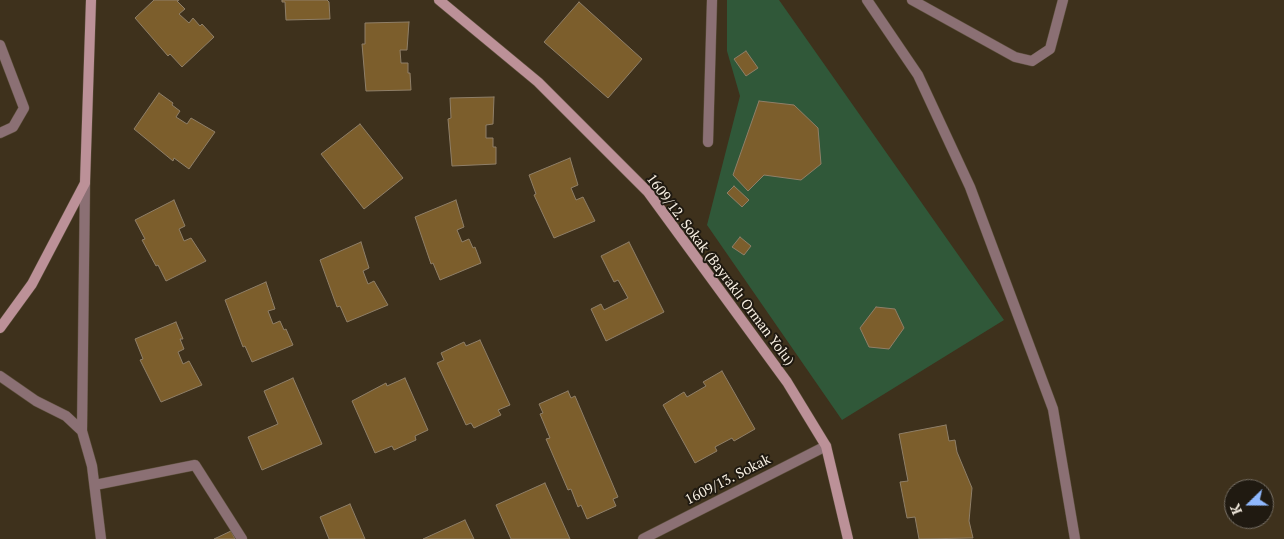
<!DOCTYPE html>
<html>
<head>
<meta charset="utf-8">
<style>
  body { margin:0 }
  #map { position:relative; width:1284px; height:539px; overflow:hidden; background:#3e311c; font-family:"PT Serif",serif }
  canvas { display:block }
  .north { position:absolute; left:1224px; top:479px; width:50px; height:50px; box-sizing:border-box; background:#201a11; border:1px solid #766f65; border-radius:50%; rotate:248deg; font-size:14px; font-weight:700; line-height:20px; text-align:center; color:#f7efe2 }
  .north::after { content:''; display:block; margin:auto; width:18px; height:22px; background:#8fb8fd; clip-path:polygon(50% 0,100% 100%,50% 72%,0 100%) }
</style>
</head>
<body>
<div id="map">
<canvas width="1284" height="539"></canvas>
<div class="north">K</div>
</div>
<script>
const ctx = document.querySelector('canvas').getContext('2d');
ctx.lineJoin = 'round';
function fillPath(path, color) { ctx.fillStyle = color; ctx.fill(path, 'evenodd'); }
const toPath = rows => new Path2D(rows.map(r => 'M' + r).join(''));
function trace(path, color, width, dash) { ctx.strokeStyle = color; ctx.lineWidth = width; ctx.lineCap = dash ? 'butt' : 'round'; ctx.setLineDash(dash || []); ctx.stroke(path); }
function drawText(font, color, halo, rows, align = 'center') {
  ctx.font = font + ' "PT Serif",serif'; ctx.lineWidth = 4; ctx.setLineDash([]); ctx.textBaseline = 'middle'; ctx.strokeStyle = halo; ctx.fillStyle = color; for (const [text, x, y, turn = 0] of rows) {
    ctx.save(); ctx.translate(x, y); ctx.rotate((+turn || 0) * Math.PI / 180); ctx.textAlign = isNaN(turn) ? turn : align; if (halo) ctx.strokeText(text, 0, 0); ctx.fillText(text, 0, 0); ctx.restore();
  }
}
fillPath(toPath([
  [727,0,779,0,1004,320,842,420,707,225,740,96,727,51]
]), '#305839');
const building = toPath([
  [154,0,179,0,177,1,185,9,179,14,189,23,193,18,200,26,202,24,214,37,182,67,170,54,168,56,135,18,154,0],
  [282,0,327,0,329,2,330,19,286,20,285,2,282,2,282,0],
  [579,2,642,59,608,98,544,42,579,2],
  [409,22,407,50,400,50,401,63,408,63,408,73,410,73,411,90,366,91,362,44,365,44,365,23,409,22],
  [746,51,758,68,746,76,734,59,746,51],
  [159,93,173,103,172,105,180,111,176,117,187,124,191,118,215,132,189,169,174,158,173,161,134,129,159,93],
  [494,97,493,124,486,125,486,138,493,138,493,147,496,147,496,164,452,166,448,119,451,118,450,98,494,97],
  [759,101,794,105,818,128,821,164,801,180,764,175,748,191,733,175,759,101],
  [360,124,403,178,364,209,321,154,360,124],
  [570,158,578,185,571,188,576,200,583,197,595,221,554,238,534,195,536,194,529,175,570,158],
  [734,186,749,200,742,207,727,193,734,186],
  [174,200,185,226,179,229,184,241,191,238,206,261,166,281,158,265,156,266,142,240,145,239,135,220,174,200],
  [456,200,464,227,457,230,462,242,469,239,473,248,475,247,481,263,440,280,433,263,431,264,415,217,456,200],
  [740,237,751,246,744,255,732,247,740,237],
  [361,242,369,268,363,271,368,284,374,281,388,305,347,322,340,306,337,307,320,260,361,242],
  [629,242,664,312,606,341,591,309,601,304,604,310,628,298,618,280,614,282,601,256,629,242],
  [266,282,275,309,268,311,273,324,280,321,284,330,286,329,293,345,252,362,245,346,243,347,225,300,266,282],
  [876,307,895,309,904,328,889,349,869,347,860,328,876,307],
  [176,322,183,339,180,339,184,349,178,352,183,364,189,361,202,385,161,402,140,360,143,359,135,339,176,322],
  [480,340,510,405,498,410,501,415,474,428,471,423,466,425,437,363,444,360,441,353,464,342,466,346,480,340],
  [722,371,755,429,734,441,732,438,715,447,717,451,695,463,663,405,684,392,687,397,706,386,703,382,722,371],
  [293,378,322,444,262,470,248,437,278,424,264,391,293,378],
  [405,378,428,430,415,436,416,440,394,450,392,446,375,453,352,401,386,383,387,386,405,378],
  [568,391,571,398,575,396,618,497,613,499,616,506,587,519,581,505,578,507,571,489,568,490,546,439,550,438,540,414,543,413,539,404,568,391],
  [946,425,949,441,955,440,957,452,972,488,969,521,973,538,919,539,915,517,907,518,900,482,908,481,899,434,946,425],
  [545,483,570,539,511,539,496,505,545,483],
  [350,504,365,539,329,539,320,517,350,504],
  [465,520,474,539,423,539,465,520],
  [231,531,235,539,214,539,231,531]
]);
fillPath(building, '#7c5e2c');
trace(building, '#8f7f68', 1);
const service = toPath([
  [867,0,918,75,970,187,1053,409,1075,539],
  [912,0,1015,57,1032,61,1050,49,1063,0],
  [708,142,712,0]
]);
const minor = toPath([
  [0,45,24,108,13,127,0,133],
  [0,376,36,401,66,416,82,431,92,466,101,539],
  [82,431,85,183],
  [95,485,195,465,242,539],
  [643,539,826,446]
]);
const secondary = toPath([
  [439,0,538,82,648,192,787,382,826,446,848,539],
  [0,328,32,284,85,183,91,0]
]);
trace(service, '#5c4f3c', 11);
trace(minor, '#5c4f3c', 11);
trace(secondary, '#5c4f3c', 11);
trace(service, '#8b7074', 10);
trace(minor, '#8b7074', 10);
trace(secondary, '#bc9198', 10);
drawText('14px', '#f7efe2', '#201a11', [
  ["1609/12. Sokak (Bayraklı Orman Yolu)",720,270,53],
  ["1609/13. Sokak",728,480,-27]
]);
</script>
</body>
</html>
